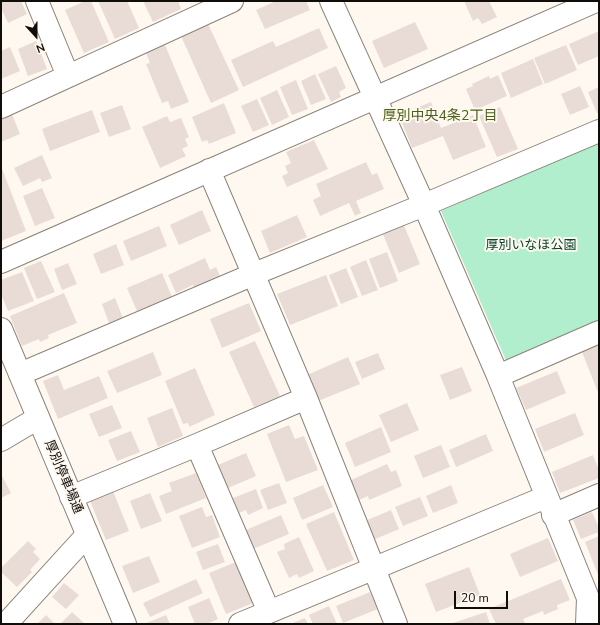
<!DOCTYPE html>
<html>
<head>
<meta charset="utf-8">
<style>
  body { margin:0 }
  #map { position:relative; width:600px; height:625px; overflow:hidden; background:#fef8f0; font-family:"Nunito Sans",sans-serif }
  canvas { display:block }
  .frame { position:absolute; inset:0; border:2px solid #0f0c09; pointer-events:none }
  .north { position:absolute; left:16px; top:16px; width:40px; height:40px; -webkit-text-stroke:3px #fef8f0; paint-order:stroke; rotate:159deg; font-size:11px; font-weight:700; line-height:16px; text-align:center; color:#0f0c09 }
  .north::after { content:''; display:block; margin:auto; width:14px; height:18px; background:#0f0c09; clip-path:polygon(50% 0,100% 100%,50% 72%,0 100%) }
  .scale { position:absolute; left:454px; top:591px; width:54px; height:18px; box-sizing:border-box; border:2px solid #0f0c09; border-top:0; padding-left:5px; font-size:12px; line-height:14px; white-space:nowrap; color:#0f0c09; -webkit-text-stroke:3px #fef8f0; paint-order:stroke }
</style>
</head>
<body>
<div id="map">
<canvas width="600" height="625"></canvas>
<div class="frame"></div>
<div class="north">N</div>
<div class="scale">20 m</div>
</div>
<script>
const ctx = document.querySelector('canvas').getContext('2d');
ctx.lineJoin = 'round';
function fillPath(path, color) { ctx.fillStyle = color; ctx.fill(path, 'evenodd'); }
const toPath = rows => new Path2D(rows.map(r => 'M' + r).join(''));
function trace(path, color, width, dash) { ctx.strokeStyle = color; ctx.lineWidth = width; ctx.lineCap = dash ? 'butt' : 'round'; ctx.setLineDash(dash || []); ctx.stroke(path); }
function drawText(font, color, halo, rows, align = 'center') {
  ctx.font = font + ' "Nunito Sans","Noto Sans JP",sans-serif'; ctx.lineWidth = 4; ctx.setLineDash([]); ctx.textBaseline = 'middle'; ctx.strokeStyle = halo; ctx.fillStyle = color; for (const [text, x, y, turn = 0] of rows) {
    ctx.save(); ctx.translate(x, y); ctx.rotate((+turn || 0) * Math.PI / 180); ctx.textAlign = isNaN(turn) ? turn : align; if (halo) ctx.strokeText(text, 0, 0); ctx.fillText(text, 0, 0); ctx.restore();
  }
}
fillPath(toPath([
  [599,141,599,324,508,365,441,211]
]), '#b0eece');
fillPath(toPath([
  [1,1,21,1,27,14,8,23,1,8],
  [85,1,91,1,109,42,84,53,65,10],
  [98,1,127,1,139,28,115,39],
  [143,1,178,1,181,9,153,22],
  [276,1,306,1,310,10,265,29,256,10],
  [464,1,489,1,497,17,482,24,478,18,473,21],
  [415,22,428,49,384,68,372,41],
  [208,24,239,90,211,103,181,36],
  [319,28,328,48,243,87,231,60,273,41,276,47],
  [599,31,599,56,578,65,569,44],
  [36,41,47,69,28,76,18,49],
  [165,45,189,102,171,109,168,101,162,103,146,64,150,63,146,53],
  [566,45,577,70,545,84,534,58],
  [10,47,20,71,1,79,1,51],
  [533,59,543,84,511,98,501,73],
  [336,66,346,88,339,92,341,97,331,102,318,74],
  [315,74,326,99,311,105,301,81],
  [498,75,507,96,475,110,466,89,473,86,472,84,489,76,490,79],
  [296,80,308,109,292,115,280,87],
  [580,86,589,107,570,115,561,94],
  [599,87,599,112,597,113,588,92],
  [277,90,289,117,272,125,260,98],
  [257,99,269,125,253,132,241,106],
  [431,102,441,128,473,115,486,147,453,160,443,136,412,148,399,115],
  [224,103,236,133,209,144,207,140,202,142,192,117],
  [122,105,131,129,109,137,100,113],
  [500,107,518,149,497,157,479,116],
  [92,110,100,132,50,151,42,129],
  [12,114,20,134,1,142,1,118],
  [167,116,170,122,181,118,189,137,185,139,188,146,182,149,186,156,160,168,142,127],
  [314,140,328,169,287,187,282,176,288,173,285,166,291,163,286,152],
  [42,155,52,178,42,182,40,178,23,186,14,168],
  [366,162,372,175,377,173,384,189,356,201,361,213,355,216,349,203,320,216,313,200,321,196,316,184],
  [1,166,26,231,1,241],
  [42,188,55,218,35,226,23,196],
  [202,210,211,231,179,245,170,225],
  [297,215,307,237,270,253,261,231],
  [403,223,420,264,399,273,382,232],
  [159,226,167,246,131,261,123,241],
  [116,244,124,265,101,274,93,254],
  [387,252,398,281,380,288,369,259],
  [205,258,210,270,216,267,222,280,196,291,193,285,176,293,168,275],
  [366,260,378,290,362,296,350,267],
  [41,261,55,292,37,299,24,268],
  [68,263,77,284,62,290,54,269],
  [346,268,358,297,341,304,329,275],
  [22,272,34,301,8,311,1,294,1,280],
  [162,273,172,297,137,311,127,288],
  [326,275,338,306,290,325,277,294],
  [64,293,77,323,48,335,49,338,40,342,39,339,22,346,10,316],
  [115,298,123,318,109,323,102,304],
  [249,303,261,331,222,348,210,319],
  [255,341,280,396,254,407,229,352],
  [599,345,599,395,582,352],
  [153,352,162,375,117,393,107,371],
  [378,353,385,369,362,379,355,362],
  [348,357,360,384,318,401,307,375],
  [462,367,472,391,450,400,440,375],
  [195,368,215,415,189,427,188,423,183,424,165,381],
  [557,371,566,393,526,410,516,388],
  [58,375,64,390,99,376,108,398,58,419,43,381],
  [407,403,419,430,391,442,379,415],
  [112,405,122,428,99,437,89,414],
  [172,408,183,436,158,447,147,418],
  [575,413,584,435,544,452,535,429],
  [289,425,295,439,304,436,318,470,286,482,267,434],
  [381,427,391,452,355,467,345,443],
  [131,431,140,452,117,461,108,440],
  [486,434,493,451,456,467,449,450],
  [441,445,450,467,423,478,414,456],
  [246,453,256,476,228,488,218,465],
  [593,455,599,470,599,478,560,493,552,472],
  [387,464,391,472,396,470,402,486,369,500,368,496,359,500,351,480],
  [196,473,206,498,166,514,159,496,172,491,169,483],
  [1,474,11,493,1,498],
  [279,483,287,503,268,510,260,490],
  [323,485,333,507,302,520,293,498],
  [451,485,458,503,433,513,426,496],
  [256,489,263,508,248,515,246,510,234,515,228,500],
  [113,491,129,531,106,540,90,501],
  [150,493,162,521,141,529,130,501],
  [420,497,428,516,403,526,395,507],
  [202,507,206,517,212,515,220,537,192,548,179,516],
  [391,510,399,529,373,540,365,521],
  [334,512,354,560,327,571,306,524],
  [592,512,599,528,599,532,581,539,573,520],
  [281,515,289,534,253,549,246,530],
  [599,536,599,577,585,542],
  [299,537,314,571,299,578,297,574,289,578,277,552,285,549,284,544],
  [548,538,558,561,520,577,510,554],
  [28,541,36,549,33,552,40,559,30,570,32,572,17,587,1,572,1,568],
  [218,544,225,562,203,570,196,552],
  [149,556,160,582,133,593,122,566],
  [236,562,253,603,226,614,209,573],
  [469,567,480,595,436,612,425,584],
  [196,579,203,593,150,617,143,603],
  [561,579,570,600,557,605,558,609,544,615,543,611,523,619,525,623,523,624,496,624,489,609],
  [64,583,79,595,66,609,52,597],
  [370,592,378,609,343,623,336,606],
  [209,598,218,619,207,624,195,624,188,607],
  [329,606,337,624,313,624,309,615],
  [72,612,84,623,83,624,60,624],
  [486,612,490,624,450,624],
  [46,615,55,624,37,624],
  [166,615,170,624,144,624],
  [305,618,308,624,290,624]
]), '#e9dcd7');
const minor = toPath([
  [37,1,68,76],
  [331,1,424,205,498,376,588,598,587,624],
  [1,107,232,1],
  [209,170,306,398,396,624],
  [1,262,596,1],
  [20,374,254,274,424,205,599,131],
  [498,376,599,332],
  [1,440,38,418],
  [197,445,269,612],
  [71,497,197,445,306,398],
  [553,515,599,495],
  [6,624,87,535],
  [240,624,546,497]
]);
const major = toPath([
  [1,329,125,624]
]);
trace(minor, '#8a837a', 24);
trace(major, '#8a837a', 24);
trace(minor, '#fff', 22);
trace(major, '#fff', 22);
drawText('13px', '#08442d', '#fef8f0', [
  ["厚別いなほ公園",531,246]
]);
drawText('13px', '#0f0c09', '#fef8f0', [
  ["厚別停車場通",63,477,67]
]);
drawText('14px', '#4b611a', '#fef8f0', [
  ["厚別中央4条2丁目",440,117]
]);
</script>
</body>
</html>
